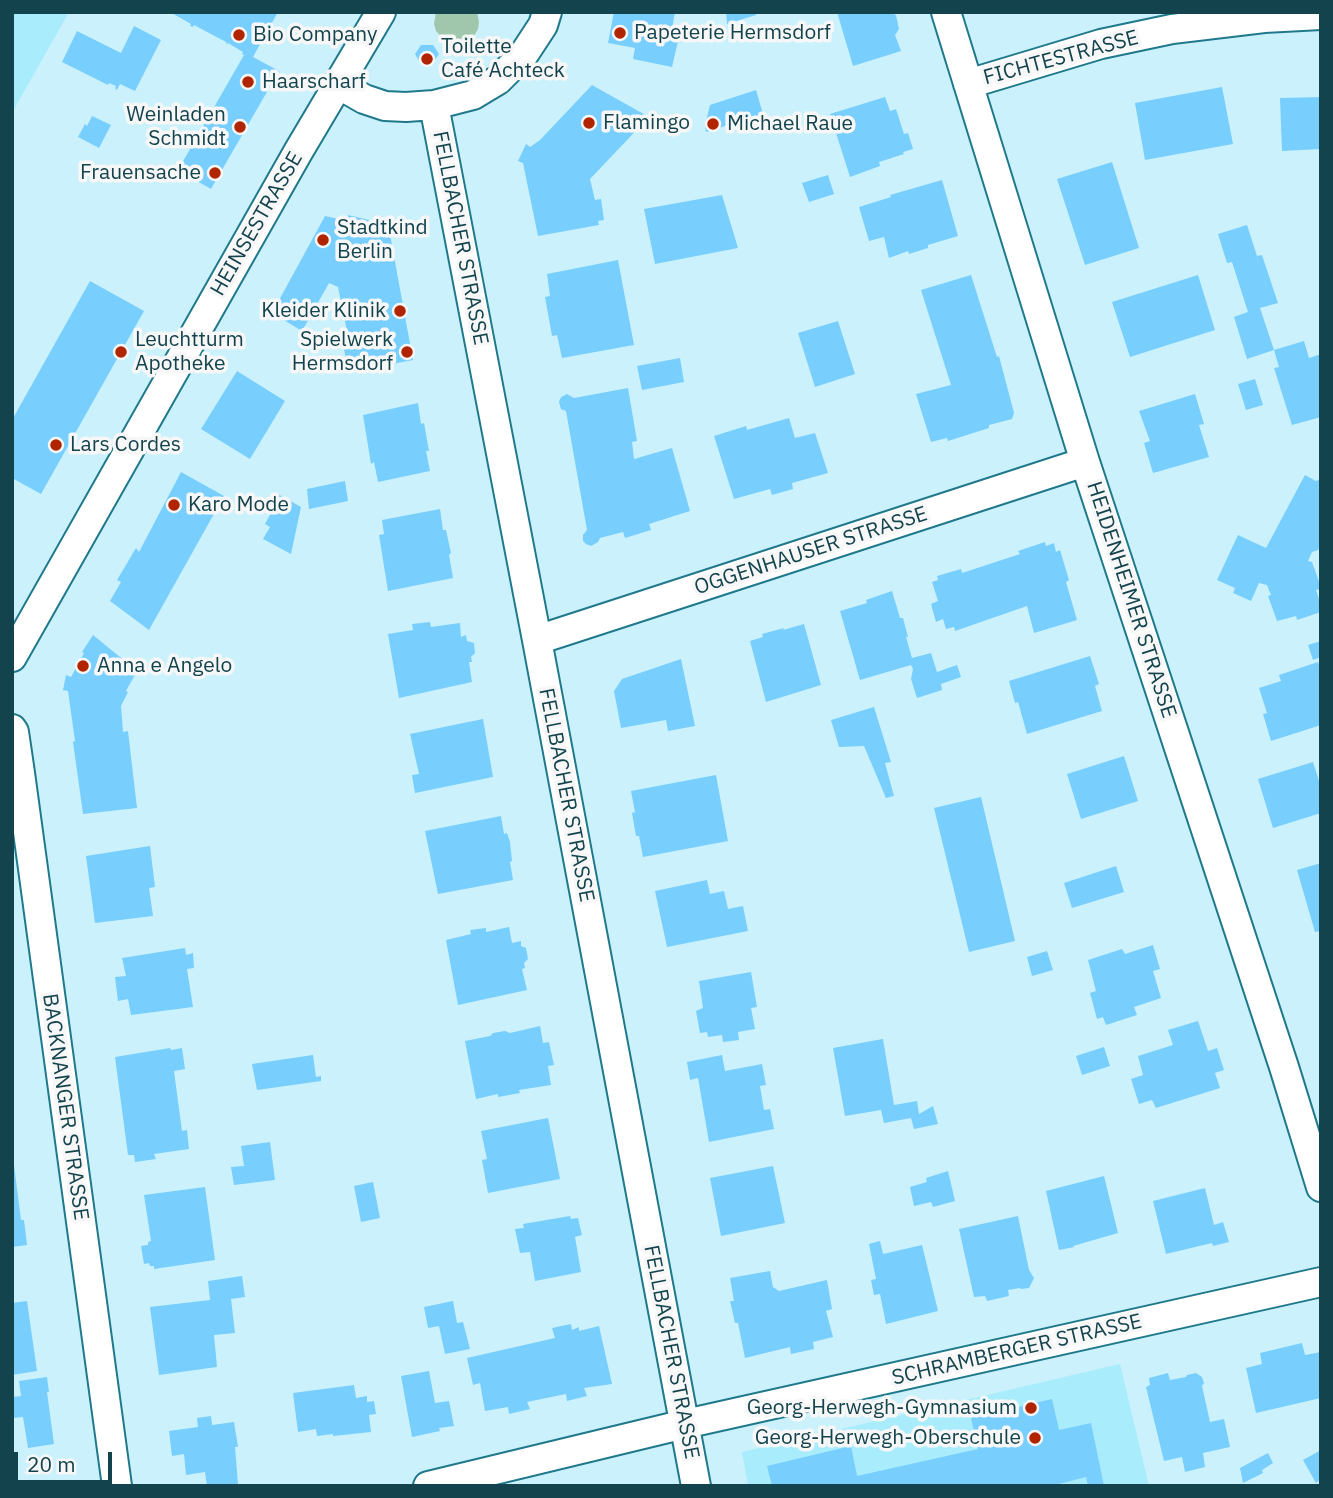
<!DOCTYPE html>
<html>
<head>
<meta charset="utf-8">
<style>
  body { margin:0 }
  #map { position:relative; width:1333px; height:1498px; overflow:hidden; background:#cbf2fc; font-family:"IBM Plex Sans",sans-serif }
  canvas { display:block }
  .frame { position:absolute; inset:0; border:14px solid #13444d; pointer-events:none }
  .scale { position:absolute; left:14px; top:1452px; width:98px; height:32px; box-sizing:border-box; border:4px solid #13444d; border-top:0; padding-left:9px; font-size:21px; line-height:24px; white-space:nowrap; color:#13444d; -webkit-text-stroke:5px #f7f7f7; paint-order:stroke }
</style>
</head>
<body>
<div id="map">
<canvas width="1333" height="1498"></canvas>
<div class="frame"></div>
<div class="scale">20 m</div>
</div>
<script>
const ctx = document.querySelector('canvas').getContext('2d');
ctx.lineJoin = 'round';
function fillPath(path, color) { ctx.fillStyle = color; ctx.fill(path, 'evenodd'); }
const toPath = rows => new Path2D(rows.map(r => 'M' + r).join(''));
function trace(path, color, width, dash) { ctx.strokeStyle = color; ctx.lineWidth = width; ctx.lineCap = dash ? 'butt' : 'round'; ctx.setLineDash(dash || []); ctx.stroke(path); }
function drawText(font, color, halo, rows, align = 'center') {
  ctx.font = font + ' "IBM Plex Sans",sans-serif'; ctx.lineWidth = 7; ctx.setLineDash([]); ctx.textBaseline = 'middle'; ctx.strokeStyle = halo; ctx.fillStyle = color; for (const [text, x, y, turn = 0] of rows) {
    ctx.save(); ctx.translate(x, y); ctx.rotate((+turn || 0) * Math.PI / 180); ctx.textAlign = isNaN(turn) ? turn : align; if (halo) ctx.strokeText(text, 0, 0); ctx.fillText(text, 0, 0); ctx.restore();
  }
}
fillPath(toPath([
  [12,12,69,12,12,113],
  [1120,1364,1149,1486,748,1486,742,1452]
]), '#a9ecfb');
fillPath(toPath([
  [436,12,477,12,479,22,478,29,474,36,461,44,446,42,436,31,434,24]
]), '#a0c7ab');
fillPath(toPath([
  [170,12,278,12,253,57,279,71,211,189,178,170,244,55,242,54,243,52,228,43,227,45,226,42,194,25,193,27,190,26,191,24],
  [614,12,675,12,670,40,678,41,672,67,633,59,635,48,608,43],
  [726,12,756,12,756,15,727,24],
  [837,12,888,12,896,15,899,29,895,35,901,51,853,66],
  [134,26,161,40,135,91,120,84,117,90,115,88,116,86,109,83,108,85,62,62,77,31,121,53],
  [421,45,433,45,439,54,432,64,421,64,415,54],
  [592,85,649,117,590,179,595,200,601,199,604,220,598,221,599,225,538,236,523,163,518,161,526,144,530,147,540,140],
  [1222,87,1233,144,1145,160,1135,103],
  [756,90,763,114,706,132,705,126,710,105],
  [885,97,890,111,896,109,904,134,908,133,913,149,903,152,904,154,879,162,880,166,850,177,830,114],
  [1321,97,1321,149,1282,151,1280,98],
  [92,116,111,125,99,148,78,137,85,124,87,126],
  [1112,162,1139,248,1085,265,1057,179],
  [828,175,834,194,809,202,802,183],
  [942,180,958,236,928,245,928,248,909,254,908,251,889,258,884,237,869,241,859,207,891,197,890,195],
  [722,195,738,248,655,264,644,209],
  [348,215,369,220,368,226,389,229,413,360,349,372,343,345,349,341,338,287,329,283,302,331,272,313,325,216,347,221],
  [1247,225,1257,256,1262,255,1278,303,1260,308,1274,350,1247,359,1234,317,1248,312,1232,262,1227,263,1218,234],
  [618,260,634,345,562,358,557,335,552,336,545,297,550,296,547,274],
  [971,275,997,357,999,356,1014,413,1012,419,989,425,989,428,948,441,947,438,931,442,916,394,951,385,921,290],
  [1198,275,1215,330,1130,357,1112,302],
  [90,281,144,311,41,494,12,478,12,420],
  [838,321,855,374,815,387,798,333],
  [1304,341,1309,358,1321,354,1321,417,1292,425,1274,368,1279,367,1274,350],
  [680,358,684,382,642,390,637,366],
  [237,371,285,401,250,459,201,429],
  [1255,379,1263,405,1246,410,1238,384],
  [628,388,637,441,632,442,634,459,672,448,690,511,649,524,651,530,625,538,623,532,600,538,598,542,591,546,586,544,583,541,583,535,587,530,566,411,561,409,559,402,561,397,567,394,574,398],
  [1195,394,1204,424,1199,425,1209,457,1153,473,1144,443,1150,441,1139,411],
  [418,403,421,424,424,423,429,451,426,451,430,471,378,482,374,462,371,464,363,415],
  [789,418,795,438,815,433,828,473,792,483,793,489,772,495,770,489,734,499,714,436,746,426,747,430],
  [181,472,224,496,149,630,110,601,121,582,117,580,136,548,139,552],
  [1305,475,1316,481,1321,479,1321,545,1318,550,1312,552,1308,561,1312,562,1321,587,1321,589,1316,590,1321,605,1321,612,1297,620,1296,616,1277,621,1268,596,1271,595,1267,585,1259,583,1251,601,1233,593,1235,588,1217,580,1238,535,1266,548],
  [345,481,348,501,309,509,307,489],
  [276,493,301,507,291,554,263,539,270,527,265,524,272,511,267,508],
  [440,509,443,530,446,530,451,553,449,555,453,578,388,591,379,535,384,534,382,520],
  [1045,542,1046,546,1054,543,1056,552,1060,550,1069,580,1066,582,1077,620,1034,633,1027,606,955,631,954,627,946,629,943,619,936,622,931,604,938,601,932,582,938,580,937,576,961,569,962,573,1020,554,1018,551],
  [892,591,900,618,903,618,908,637,906,637,912,658,931,653,937,672,957,665,961,677,941,684,942,690,917,698,911,679,913,669,911,665,860,680,840,611,867,603,866,600],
  [430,622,431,627,460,623,461,637,466,635,467,641,474,643,475,653,471,657,472,662,469,662,472,682,399,698,388,634,413,630,412,624],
  [804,624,821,685,766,702,750,641,763,637,762,634,784,628,783,630],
  [93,635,137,671,126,691,128,692,121,706,123,732,128,731,137,808,83,814,73,742,75,741,68,691,63,690,66,675,71,677,84,653,82,652],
  [1321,641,1321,657,1313,660,1308,645],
  [1090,656,1099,684,1095,686,1102,711,1027,734,1018,702,1015,703,1009,681],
  [681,659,695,726,668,731,666,720,621,728,614,691,622,679],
  [1318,662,1321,670,1321,725,1271,741,1263,714,1267,713,1259,688,1281,681,1279,675],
  [874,707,891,762,885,763,894,796,886,798,864,746,839,747,831,720],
  [483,719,493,777,415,793,412,775,419,774,410,734],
  [1124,756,1138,801,1081,819,1067,774],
  [1313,762,1321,787,1321,813,1273,828,1258,779],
  [716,775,728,841,643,857,639,836,636,836,632,813,635,812,631,791],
  [981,797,1015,941,969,952,934,808],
  [501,816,504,834,507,833,510,842,512,861,510,862,513,880,438,894,425,831],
  [150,846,155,887,149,888,153,916,95,923,86,856],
  [1321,863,1321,931,1315,932,1297,870],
  [1116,866,1124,892,1072,908,1064,883],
  [707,880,710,894,724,891,728,909,743,906,748,931,667,947,655,891],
  [509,927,512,943,521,941,521,946,526,948,528,959,524,963,525,968,522,969,527,990,458,1005,446,940,471,934,470,930,486,928,486,932],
  [1153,945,1160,969,1153,971,1161,998,1134,1007,1137,1015,1106,1025,1103,1017,1097,1019,1090,993,1096,991,1088,960,1122,949,1125,954],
  [185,948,186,955,193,953,194,968,187,969,193,1007,131,1015,128,999,118,1001,115,977,126,976,122,958],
  [1047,951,1053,970,1032,976,1027,957],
  [751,972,757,1007,751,1008,755,1029,738,1032,739,1040,723,1042,722,1035,708,1037,707,1032,700,1033,696,1011,703,1008,699,981],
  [1198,1021,1208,1051,1217,1048,1224,1070,1215,1073,1220,1088,1156,1108,1152,1100,1139,1104,1131,1079,1143,1075,1138,1056,1173,1045,1168,1030],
  [540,1026,543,1043,549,1042,554,1065,548,1066,551,1085,519,1090,520,1093,498,1097,498,1094,476,1099,465,1041,490,1036,493,1033,505,1031,510,1033],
  [883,1039,894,1105,917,1101,919,1114,933,1106,938,1124,914,1129,911,1118,884,1123,881,1110,845,1116,833,1048],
  [1104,1047,1110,1066,1082,1075,1076,1056],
  [170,1048,171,1050,182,1048,185,1069,174,1071,182,1131,187,1130,189,1149,154,1154,156,1159,135,1162,134,1155,128,1155,115,1057],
  [313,1055,316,1077,321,1076,321,1081,257,1090,252,1064],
  [722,1055,725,1071,762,1064,766,1085,760,1086,764,1110,770,1109,774,1129,709,1142,698,1078,690,1080,687,1062],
  [548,1118,560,1179,488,1193,482,1160,487,1159,481,1131],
  [270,1142,275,1180,234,1185,231,1167,244,1166,241,1146],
  [12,1165,14,1165,21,1220,24,1220,27,1245,12,1247],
  [773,1166,785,1223,721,1236,710,1178],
  [948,1171,955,1201,933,1207,931,1202,914,1206,910,1187,927,1182,926,1178],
  [1104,1176,1118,1233,1073,1246,1074,1247,1059,1250,1046,1191],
  [373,1182,380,1218,361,1222,354,1186],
  [205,1187,215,1260,154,1269,154,1266,150,1266,149,1263,144,1264,141,1246,148,1245,148,1242,151,1241,144,1195],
  [1205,1188,1214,1225,1223,1222,1229,1242,1213,1246,1212,1243,1166,1254,1153,1201],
  [570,1216,571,1219,578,1218,582,1235,575,1237,581,1272,535,1281,530,1252,520,1253,515,1229,524,1228,523,1224],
  [1018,1216,1029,1270,1034,1278,1029,1288,1021,1289,1020,1288,1008,1290,1009,1296,987,1301,985,1296,974,1297,959,1229],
  [880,1241,883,1254,922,1245,938,1311,886,1324,880,1294,874,1295,871,1280,876,1279,869,1244],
  [770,1271,773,1287,779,1291,827,1280,832,1309,826,1311,833,1337,813,1342,814,1349,791,1354,790,1347,745,1358,738,1323,735,1323,730,1301,734,1301,730,1278],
  [242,1276,245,1297,231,1299,235,1333,214,1335,217,1367,159,1375,150,1307,210,1300,208,1281],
  [27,1301,37,1371,12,1375,12,1303],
  [453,1301,457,1323,463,1322,470,1349,445,1354,439,1326,428,1328,424,1307],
  [571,1324,572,1330,579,1327,579,1331,599,1326,612,1384,584,1388,587,1396,567,1401,566,1394,527,1402,530,1409,509,1414,508,1407,485,1411,480,1383,473,1385,467,1358,555,1338,552,1328],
  [1302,1343,1305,1355,1321,1352,1321,1398,1256,1413,1246,1368,1262,1364,1260,1353],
  [429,1371,435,1403,449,1401,454,1426,439,1428,440,1431,412,1437,401,1376],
  [1168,1373,1170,1380,1186,1377,1187,1375,1196,1373,1202,1377,1204,1383,1202,1386,1210,1422,1224,1419,1230,1447,1203,1453,1205,1467,1185,1472,1182,1457,1164,1461,1146,1387,1150,1385,1149,1378],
  [47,1377,49,1392,47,1392,54,1444,28,1448,23,1417,12,1418,12,1397,21,1396,19,1381],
  [354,1385,356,1398,367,1396,367,1402,374,1401,376,1414,369,1415,371,1432,333,1436,333,1434,317,1436,316,1429,298,1432,293,1393],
  [1052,1399,1059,1430,1091,1423,1104,1486,1088,1486,1086,1477,1051,1486,772,1486,767,1466,851,1446,857,1476,978,1449,971,1418],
  [211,1416,212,1425,234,1422,238,1447,235,1447,238,1484,207,1486,205,1472,186,1475,184,1454,172,1456,169,1431,198,1427,197,1418],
  [1321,1450,1321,1479,1316,1483,1303,1460],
  [1268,1453,1273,1463,1262,1470,1263,1473,1243,1483,1240,1468]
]), '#78cefd');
const minor = toPath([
  [946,12,1085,462,1284,1067,1321,1187],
  [338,84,364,99,385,106,406,107,434,105,473,95,498,80,524,54,543,25,547,12],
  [968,84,1101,44,1172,29,1264,18,1321,15],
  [434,105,537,640,696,1486],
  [537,640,1085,462],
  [12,657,298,152,381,12],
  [12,729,14,732,20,773,117,1486],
  [428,1486,685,1424,1321,1282]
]);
trace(minor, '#1f798b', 32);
trace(minor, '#fff', 28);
trace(toPath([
  [12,15,14,12]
]), '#33626b', 2);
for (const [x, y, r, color] of [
  [620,33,7,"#b02400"],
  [239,35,7,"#b02400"],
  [427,59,7,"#b02400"],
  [248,82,7,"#b02400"],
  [589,123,7,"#b02400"],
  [713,124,7,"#b02400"],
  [240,127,7,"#b02400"],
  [215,173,7,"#b02400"],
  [323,240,7,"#b02400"],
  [400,311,7,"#b02400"],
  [121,352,7,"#b02400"],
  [407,352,7,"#b02400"],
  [56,445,7,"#b02400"],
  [174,505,7,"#b02400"],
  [83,666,7,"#b02400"],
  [1031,1408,7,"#b02400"],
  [1035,1438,7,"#b02400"]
]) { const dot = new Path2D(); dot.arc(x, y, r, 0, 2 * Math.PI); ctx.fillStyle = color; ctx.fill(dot); trace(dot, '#f7f7f7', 2.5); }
drawText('21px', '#13444d', '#f7f7f7', [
  ["Papeterie Hermsdorf",634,33],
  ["Bio Company",253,35],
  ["Toilette",441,47],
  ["Café Achteck",441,71],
  ["Haarscharf",262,82],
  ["Weinladen",226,115,"right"],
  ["Schmidt",226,139,"right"],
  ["Flamingo",603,123],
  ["Michael Raue",727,124],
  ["Frauensache",201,173,"right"],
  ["Stadtkind",337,228],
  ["Berlin",337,252],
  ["Kleider Klinik",386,311,"right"],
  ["Leuchtturm",135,340],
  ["Apotheke",135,364],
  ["Spielwerk",393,340,"right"],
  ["Hermsdorf",393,364,"right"],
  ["Lars Cordes",70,445],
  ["Karo Mode",188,505],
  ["Anna e Angelo",97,666],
  ["Georg-Herwegh-Gymnasium",1017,1408,"right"],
  ["Georg-Herwegh-Oberschule",1021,1438,"right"]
], 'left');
drawText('21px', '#13444d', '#f7f7f7', [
  ["FICHTESTRASSE",1061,58,-15],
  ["HEINSESTRASSE",257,224,-60],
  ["FELLBACHER STRASSE",460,238,79],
  ["OGGENHAUSER STRASSE",811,551,-18],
  ["HEIDENHEIMER STRASSE",1131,600,72],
  ["FELLBACHER STRASSE",566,795,79],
  ["BACKNANGER STRASSE",65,1107,82],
  ["SCHRAMBERGER STRASSE",1017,1350,-13],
  ["FELLBACHER STRASSE",671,1352,79]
]);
</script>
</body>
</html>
